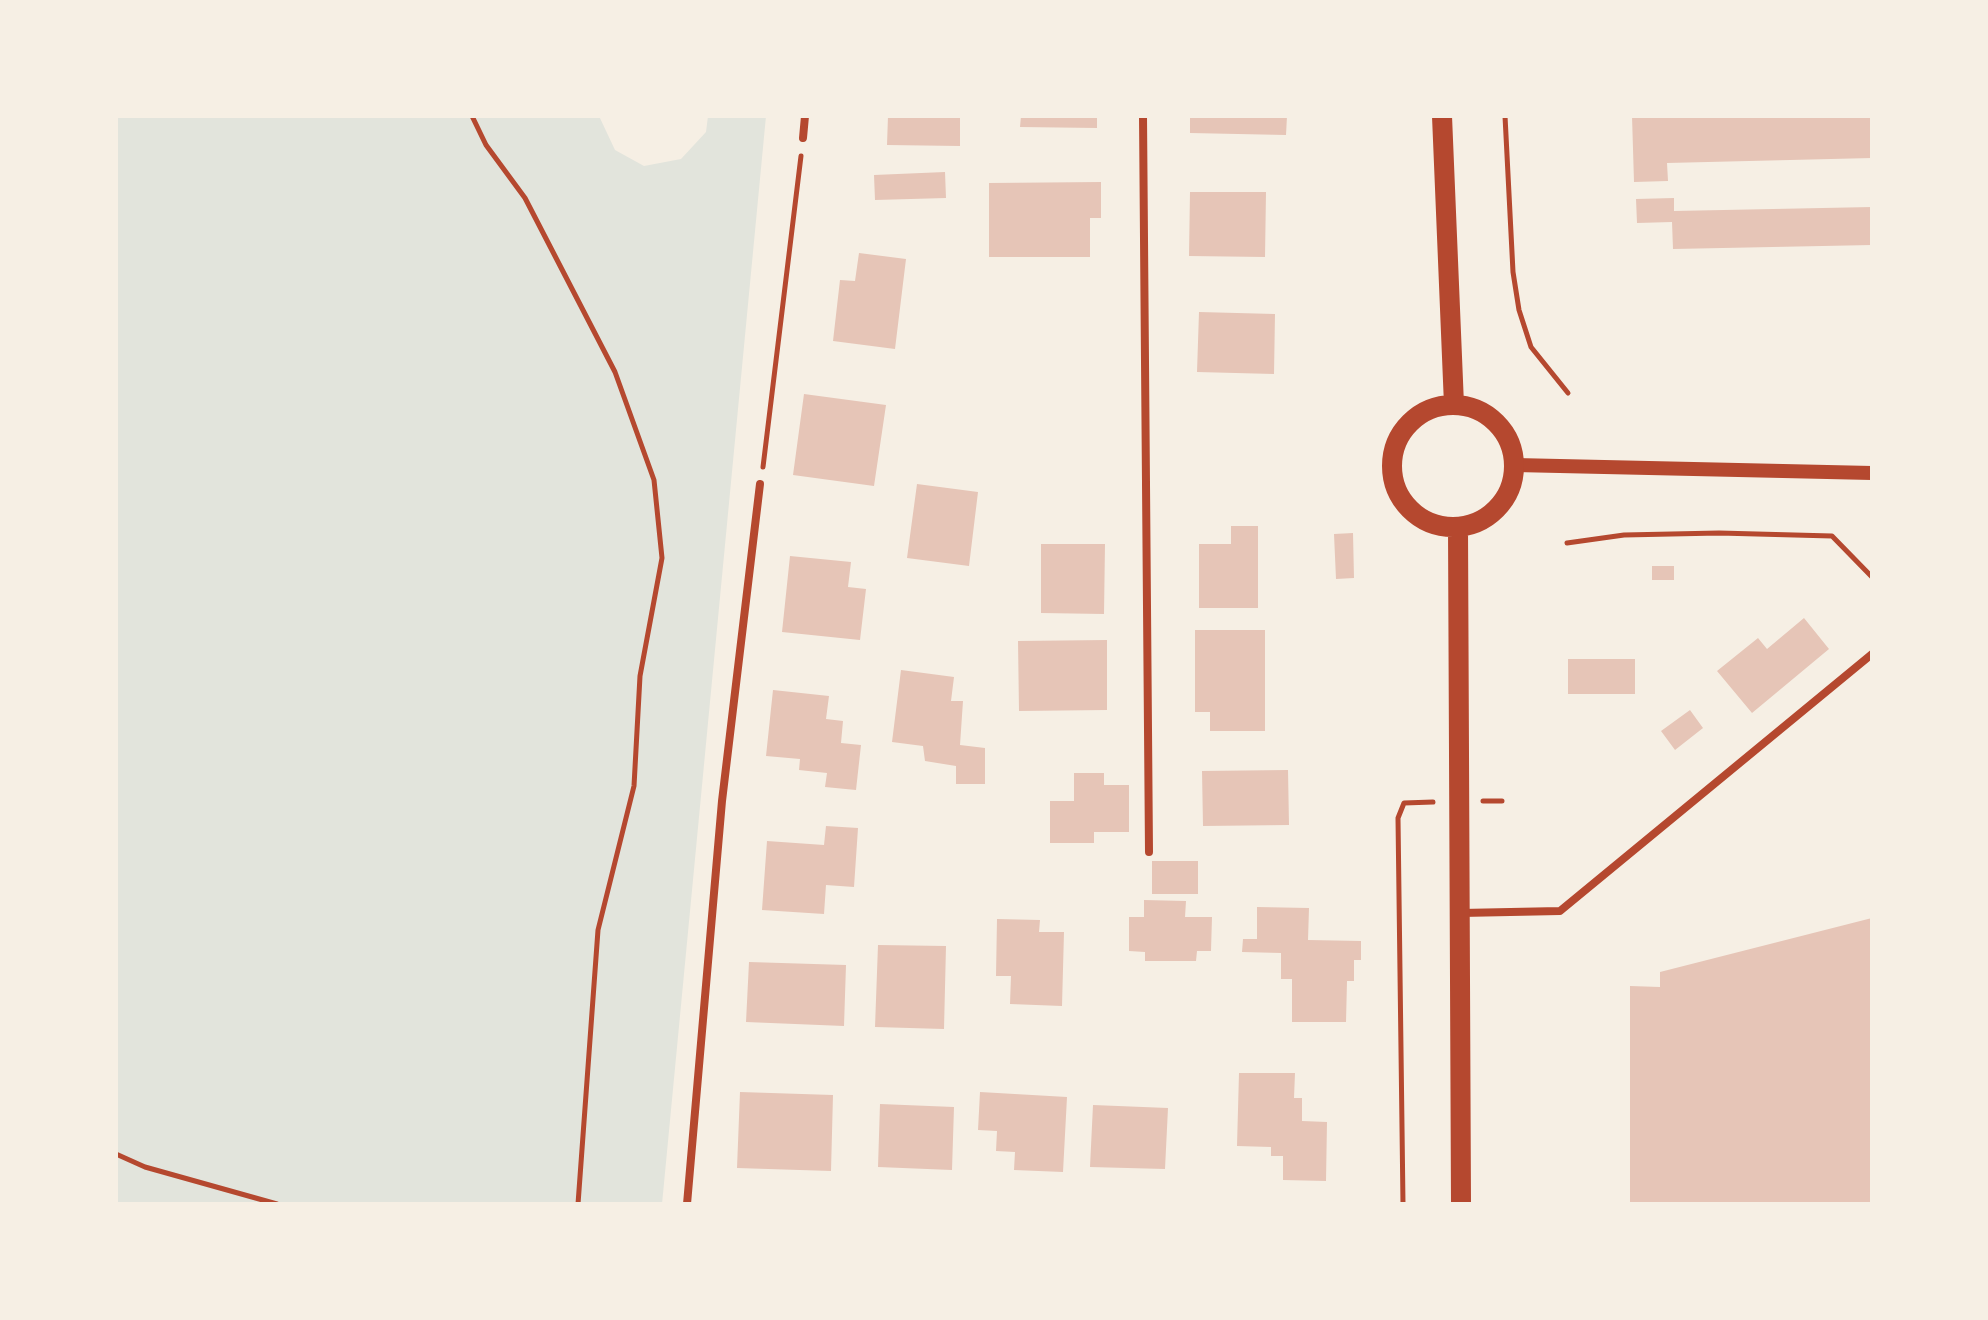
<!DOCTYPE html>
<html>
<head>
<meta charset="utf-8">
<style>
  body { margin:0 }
  #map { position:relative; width:1988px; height:1320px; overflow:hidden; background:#f6efe4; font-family:Barlow,sans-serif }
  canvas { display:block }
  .frame { position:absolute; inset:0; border:118px solid #f6efe4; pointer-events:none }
</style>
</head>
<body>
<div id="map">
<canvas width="1988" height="1320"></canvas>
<div class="frame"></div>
</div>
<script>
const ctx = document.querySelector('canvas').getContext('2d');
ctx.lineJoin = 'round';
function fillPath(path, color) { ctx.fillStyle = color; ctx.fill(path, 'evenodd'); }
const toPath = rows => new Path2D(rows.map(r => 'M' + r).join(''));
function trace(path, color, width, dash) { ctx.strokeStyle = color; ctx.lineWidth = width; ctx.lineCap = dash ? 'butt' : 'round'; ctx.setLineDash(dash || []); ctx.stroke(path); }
fillPath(toPath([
  [116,116,599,116,615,150,644,166,681,159,706,132,708,116,766,116,662,1204,116,1204]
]), '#e2e4dc');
fillPath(toPath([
  [888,116,960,116,960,146,887,145],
  [1021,116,1097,116,1097,128,1020,127],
  [1190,116,1287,116,1286,135,1190,133],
  [1632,116,1872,116,1872,158,1667,163,1668,181,1634,182],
  [945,172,946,198,875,200,874,175],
  [1101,182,1101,218,1090,218,1090,257,989,257,989,183],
  [1190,192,1266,192,1265,257,1189,256],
  [1674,198,1674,211,1872,207,1872,245,1673,249,1672,222,1637,223,1636,199],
  [859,253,906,259,895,349,833,341,840,280,855,281],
  [1199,312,1275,314,1274,374,1197,372],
  [804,394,886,405,874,486,793,475],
  [917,484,978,492,969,566,907,558],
  [1231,526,1258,526,1258,608,1199,608,1199,544,1231,544],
  [1353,533,1354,578,1336,579,1334,534],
  [1041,544,1105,544,1104,614,1041,613],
  [790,556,851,562,848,587,866,589,860,640,782,632],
  [1652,566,1674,566,1674,580,1652,580],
  [1804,618,1829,649,1752,713,1717,671,1758,638,1767,649],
  [1195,630,1265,630,1265,731,1210,731,1210,712,1195,712],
  [1107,640,1107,710,1019,711,1018,641],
  [1568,659,1635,659,1635,694,1568,694],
  [901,670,954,677,951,701,963,701,960,745,985,748,985,784,956,784,956,766,925,761,923,746,892,742],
  [773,690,829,696,826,719,843,721,841,743,861,745,856,790,825,787,827,773,799,770,800,759,766,756],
  [1690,710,1703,728,1675,750,1661,731],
  [1288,770,1289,825,1203,826,1202,771],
  [1074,773,1104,773,1104,785,1129,785,1129,832,1094,832,1094,843,1050,843,1050,801,1074,801],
  [826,826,858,828,854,887,826,885,824,914,762,910,767,841,824,845],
  [1152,861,1198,861,1198,894,1152,894],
  [1144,900,1186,901,1185,917,1212,917,1211,951,1197,951,1196,961,1145,961,1145,952,1129,951,1129,917,1144,917],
  [1257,907,1309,908,1308,940,1361,941,1361,960,1354,960,1354,981,1347,981,1346,1022,1292,1022,1292,979,1281,979,1281,953,1242,952,1243,939,1257,939],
  [1872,918,1872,1204,1630,1204,1630,986,1660,987,1660,972],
  [997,919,1040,920,1039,932,1064,932,1062,1006,1010,1004,1011,976,996,976],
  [878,945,946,946,944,1029,875,1027],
  [749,962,846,965,844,1026,746,1022],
  [1239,1073,1295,1073,1294,1098,1302,1098,1302,1121,1327,1122,1326,1181,1283,1180,1283,1156,1271,1156,1271,1147,1237,1146],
  [740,1092,833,1095,831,1171,737,1168],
  [980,1092,1067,1097,1063,1172,1014,1170,1015,1152,996,1151,997,1131,978,1130],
  [880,1104,954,1107,952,1170,878,1167],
  [1093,1105,1168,1108,1165,1169,1090,1167]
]), '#e6c5b7');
trace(toPath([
  [472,116,486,145,525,198,615,372,654,480,662,558,640,676,634,786,598,930,578,1204],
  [1505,116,1513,272,1519,310,1531,347,1568,393],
  [763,467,801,156],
  [1567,543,1624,535,1719,533,1832,536,1872,577],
  [1483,801,1502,801],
  [116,1154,145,1167,277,1204],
  [1403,1204,1398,818,1404,803,1433,802]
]), '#b5482f', 5);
trace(toPath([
  [1143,116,1149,852],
  [803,138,805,116],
  [1461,913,1560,911,1872,654],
  [687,1204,722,801,760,484]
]), '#b5482f', 8);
trace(toPath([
  [1515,465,1872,473]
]), '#b5482f', 14);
trace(toPath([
  [1442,116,1454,405],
  '1392 466a61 61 0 1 1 122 0a61 61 0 1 1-122 0Z',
  [1458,528,1461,1204]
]), '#b5482f', 20);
</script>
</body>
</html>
